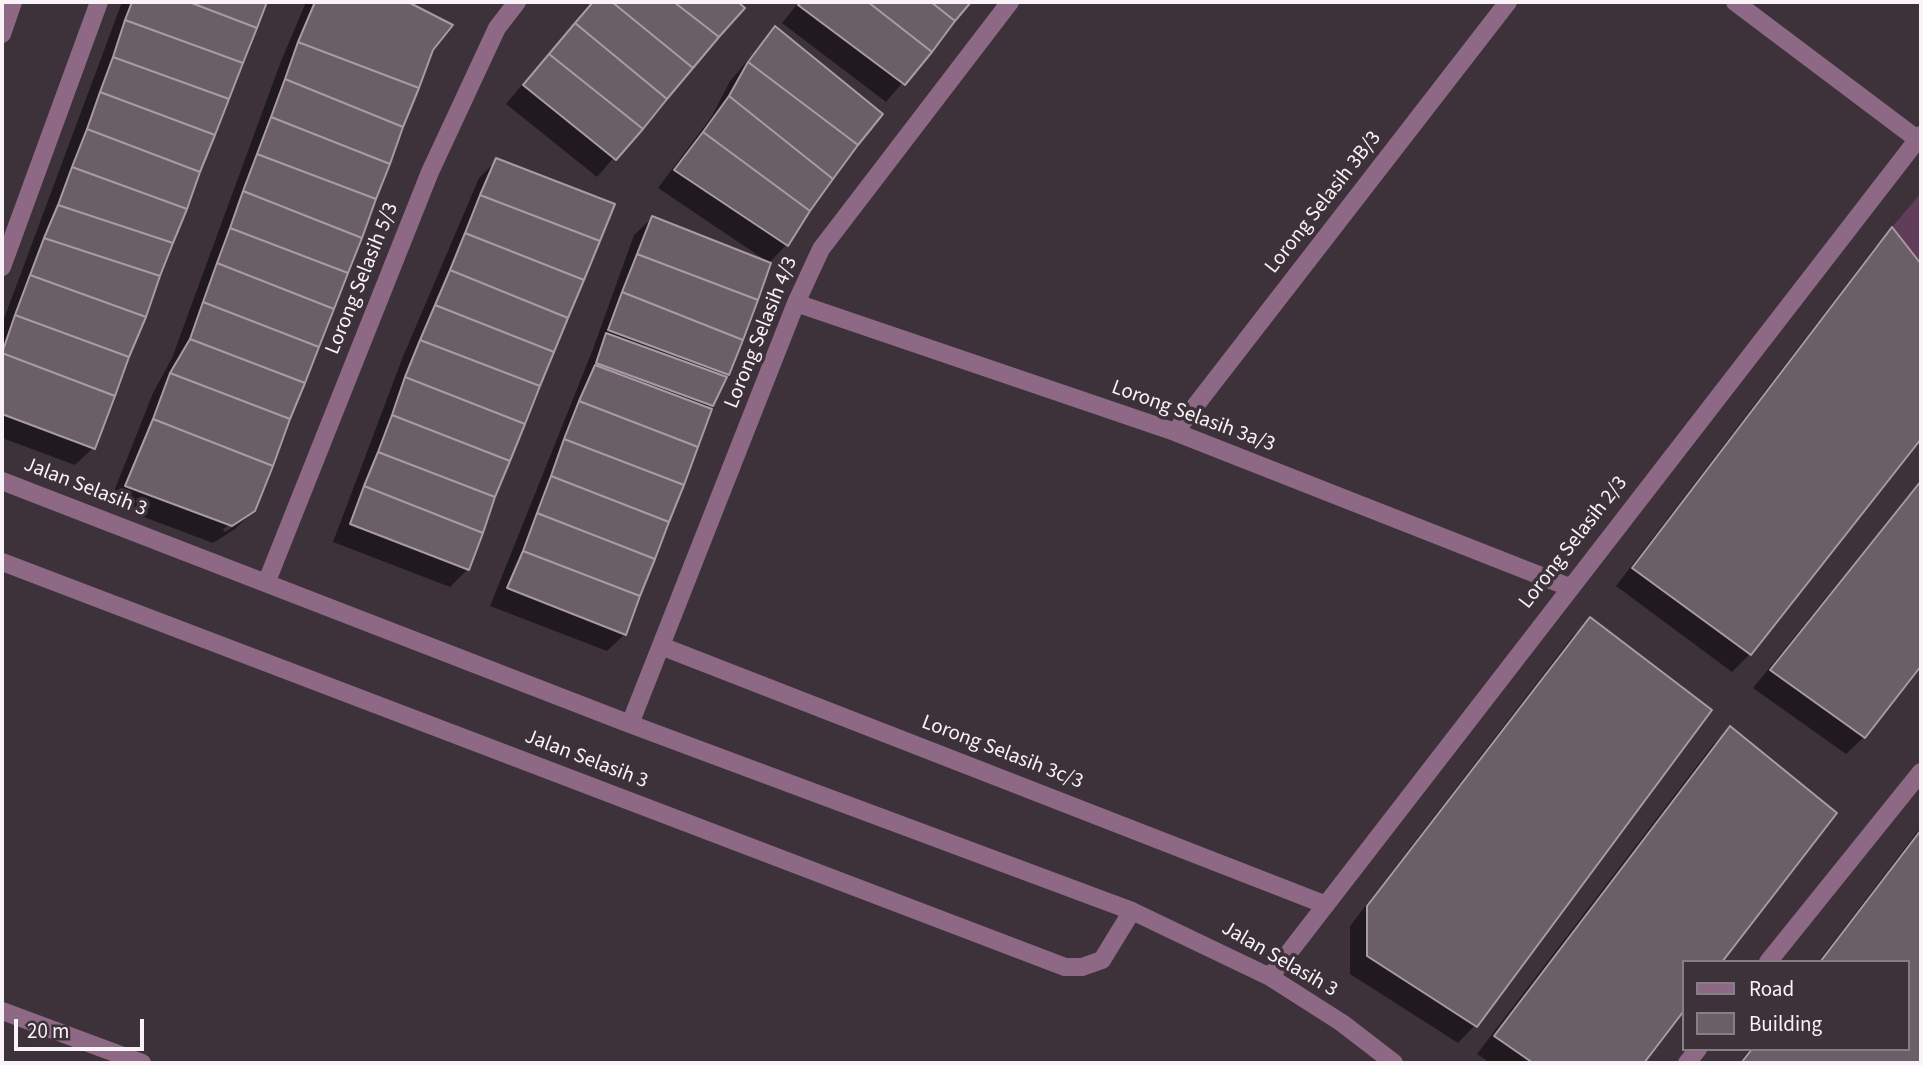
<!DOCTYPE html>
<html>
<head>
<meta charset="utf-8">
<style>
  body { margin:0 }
  #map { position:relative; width:1923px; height:1065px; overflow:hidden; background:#3d323a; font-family:"Source Sans 3",sans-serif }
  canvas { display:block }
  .frame { position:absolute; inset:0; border:4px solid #f9f2f7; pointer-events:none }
  .legend { position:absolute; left:1682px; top:960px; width:228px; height:91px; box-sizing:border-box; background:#3d323a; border:2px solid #887f86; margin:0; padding:9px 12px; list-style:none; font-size:21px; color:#f9f2f7 }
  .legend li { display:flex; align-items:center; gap:14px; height:35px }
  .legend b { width:35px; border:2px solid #887f86 }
  .scale { position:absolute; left:14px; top:1019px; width:130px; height:32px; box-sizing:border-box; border:4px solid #f9f2f7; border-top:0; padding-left:9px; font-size:21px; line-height:24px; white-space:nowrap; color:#f9f2f7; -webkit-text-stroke:5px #3d323a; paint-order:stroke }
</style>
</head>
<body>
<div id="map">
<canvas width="1923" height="1065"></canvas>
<div class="frame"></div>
<ul class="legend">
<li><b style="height:9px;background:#8e6985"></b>Road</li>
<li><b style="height:19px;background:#6a5e67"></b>Building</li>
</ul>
<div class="scale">20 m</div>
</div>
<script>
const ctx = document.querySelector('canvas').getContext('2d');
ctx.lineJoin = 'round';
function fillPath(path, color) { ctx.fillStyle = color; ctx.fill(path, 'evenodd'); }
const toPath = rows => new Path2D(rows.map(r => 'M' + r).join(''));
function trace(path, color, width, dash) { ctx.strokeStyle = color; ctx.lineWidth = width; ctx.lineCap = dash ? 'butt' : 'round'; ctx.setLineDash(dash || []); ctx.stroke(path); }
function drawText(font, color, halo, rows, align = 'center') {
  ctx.font = font + ' "Source Sans 3",sans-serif'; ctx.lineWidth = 7; ctx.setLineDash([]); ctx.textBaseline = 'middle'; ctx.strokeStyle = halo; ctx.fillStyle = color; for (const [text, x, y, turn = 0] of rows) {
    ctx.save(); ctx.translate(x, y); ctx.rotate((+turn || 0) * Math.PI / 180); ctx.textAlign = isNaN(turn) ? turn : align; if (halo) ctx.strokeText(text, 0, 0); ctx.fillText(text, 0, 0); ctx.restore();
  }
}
fillPath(toPath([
  [1921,193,1921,264,1892,227]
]), '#613d59');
fillPath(toPath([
  [122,2,264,2,93,448,75,465,2,438,2,324],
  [306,2,405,2,451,25,431,49,254,510,235,529,213,543,109,504,153,393,172,358,281,61],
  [242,517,242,521,225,532,223,529],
  [591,2,735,2,742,8,597,177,506,104],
  [799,2,971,2,886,102,782,23],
  [775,28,881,114,787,244,770,262,727,374,707,410,625,634,607,651,490,606,593,349,634,235,652,218,768,262,658,188,712,116,730,81],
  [497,160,613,205,467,570,450,587,333,542,402,359,479,178],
  [1892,230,1921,266,1921,436,1750,654,1732,672,1616,586,1875,247],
  [1921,480,1921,663,1864,737,1846,754,1753,688],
  [1590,619,1475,1025,1458,1043,1350,974,1350,926,1572,637],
  [1730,728,1683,962,1683,1009,1642,1063,1490,1063,1477,1054,1712,746],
  [1921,827,1921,1063,1739,1063,1750,1049,1907,1049,1907,962,1818,962]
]), '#0007');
const building = toPath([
  [132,2,189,2,257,28,243,63,125,20,132,2],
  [189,2,267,2,257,28,189,2],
  [315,2,408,2,453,25,433,50,419,88,298,42,315,2],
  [593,2,612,2,693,68,667,99,575,23,593,2],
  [612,2,674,2,719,37,693,68,612,2],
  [674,2,738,2,745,8,719,37,674,2],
  [801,2,868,2,932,52,905,85,798,5,801,2],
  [868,2,931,2,955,21,932,52,868,2],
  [931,2,971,2,955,21,931,2],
  [125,20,243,63,229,99,113,57,125,20],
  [575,23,667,99,643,129,549,54,575,23],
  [775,26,883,114,858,145,748,62,775,26],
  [298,42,419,88,403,127,285,79,298,42],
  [549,54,643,129,616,160,523,85,549,54],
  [113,57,229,99,215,135,100,92,113,57],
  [748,62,858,145,833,179,729,96,748,62],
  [285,79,403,127,390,164,271,117,285,79],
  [100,92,215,135,200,172,87,129,100,92],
  [729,96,833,179,810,211,703,132,729,96],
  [271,117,390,164,376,199,257,154,271,117],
  [87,129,200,172,187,209,72,167,87,129],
  [703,132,810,211,788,246,674,170,703,132],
  [257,154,376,199,362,238,243,191,257,154],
  [496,158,615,204,600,241,480,195,496,158],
  [72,167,187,209,173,243,58,205,72,167],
  [243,191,362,238,348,273,230,228,243,191],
  [480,195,600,241,584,280,465,233,480,195],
  [58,205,173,243,160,276,44,238,58,205],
  [652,216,771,263,758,300,637,254,652,216],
  [1892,227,1921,264,1921,439,1751,655,1632,568,1892,227],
  [230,228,348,273,334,309,217,263,230,228],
  [465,233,584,280,568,318,450,270,465,233],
  [44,238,160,276,146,317,30,275,44,238],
  [637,254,758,300,743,340,622,292,637,254],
  [217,263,334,309,319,347,203,302,217,263],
  [450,270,568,318,554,352,435,305,450,270],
  [30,275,146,317,129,357,15,315,30,275],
  [622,292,743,340,729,375,608,330,622,292],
  [203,302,319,347,305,383,190,339,203,302],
  [435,305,554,352,540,386,420,340,435,305],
  [15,315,129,357,115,396,2,353,15,315],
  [606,333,727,377,713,406,596,363,606,333],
  [190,339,305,383,290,419,170,373,190,339],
  [420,340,540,386,525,424,405,377,420,340],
  [2,353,115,396,95,449,2,414,2,353],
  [595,365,712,409,698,447,579,401,595,365],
  [170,373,290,419,273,466,153,419,170,373],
  [405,377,525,424,510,461,392,415,405,377],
  [579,401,698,447,684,485,564,439,579,401],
  [392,415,510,461,495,497,378,452,392,415],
  [153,419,273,466,255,511,232,526,125,486,153,419],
  [564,439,684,485,669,522,551,476,564,439],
  [378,452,495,497,483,533,364,486,378,452],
  [551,476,669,522,655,559,537,513,551,476],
  [1921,481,1921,666,1865,738,1770,670,1921,481],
  [364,486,483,533,469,570,350,524,364,486],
  [537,513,655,559,640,596,523,551,537,513],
  [523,551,640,596,626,635,507,588,523,551],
  [1590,617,1712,710,1477,1027,1367,956,1367,906,1590,617],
  [1730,726,1837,813,1722,962,1683,962,1683,1012,1644,1063,1533,1063,1494,1036,1730,726],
  [1921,830,1921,1063,1741,1063,1752,1049,1907,1049,1907,962,1820,962,1921,830]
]);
fillPath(building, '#6a5e67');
trace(building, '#a89ba5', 2);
trace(toPath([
  [1735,2,1917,139],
  [2,34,13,2],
  [2,267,99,2],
  [796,303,1175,432,1569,587],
  [1175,432,1508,2],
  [2,481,630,724,1132,911,1270,977,1342,1023,1394,1063],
  [2,562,1065,967,1082,967,1102,960,1132,911],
  [267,581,430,172,497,28,517,2],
  [661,646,1326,905],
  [630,724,796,303,821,249,1010,2],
  [1768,962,1921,772],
  [1270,977,1921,135],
  [2,1011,142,1063],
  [1687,1063,1698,1049]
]), '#8e6985', 18);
drawText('21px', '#f9f2f7', '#3d323a', [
  ["Lorong Selasih 3B/3",1324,203,-52],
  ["Lorong Selasih 5/3",363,279,-68],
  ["Lorong Selasih 4/3",762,333,-68],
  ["Lorong Selasih 3a/3",1193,417,20],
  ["Jalan Selasih 3",85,488,21],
  ["Lorong Selasih 2/3",1574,543,-52],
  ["Lorong Selasih 3c/3",1002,753,21],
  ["Jalan Selasih 3",586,760,21],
  ["Jalan Selasih 3",1279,960,30]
]);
</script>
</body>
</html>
